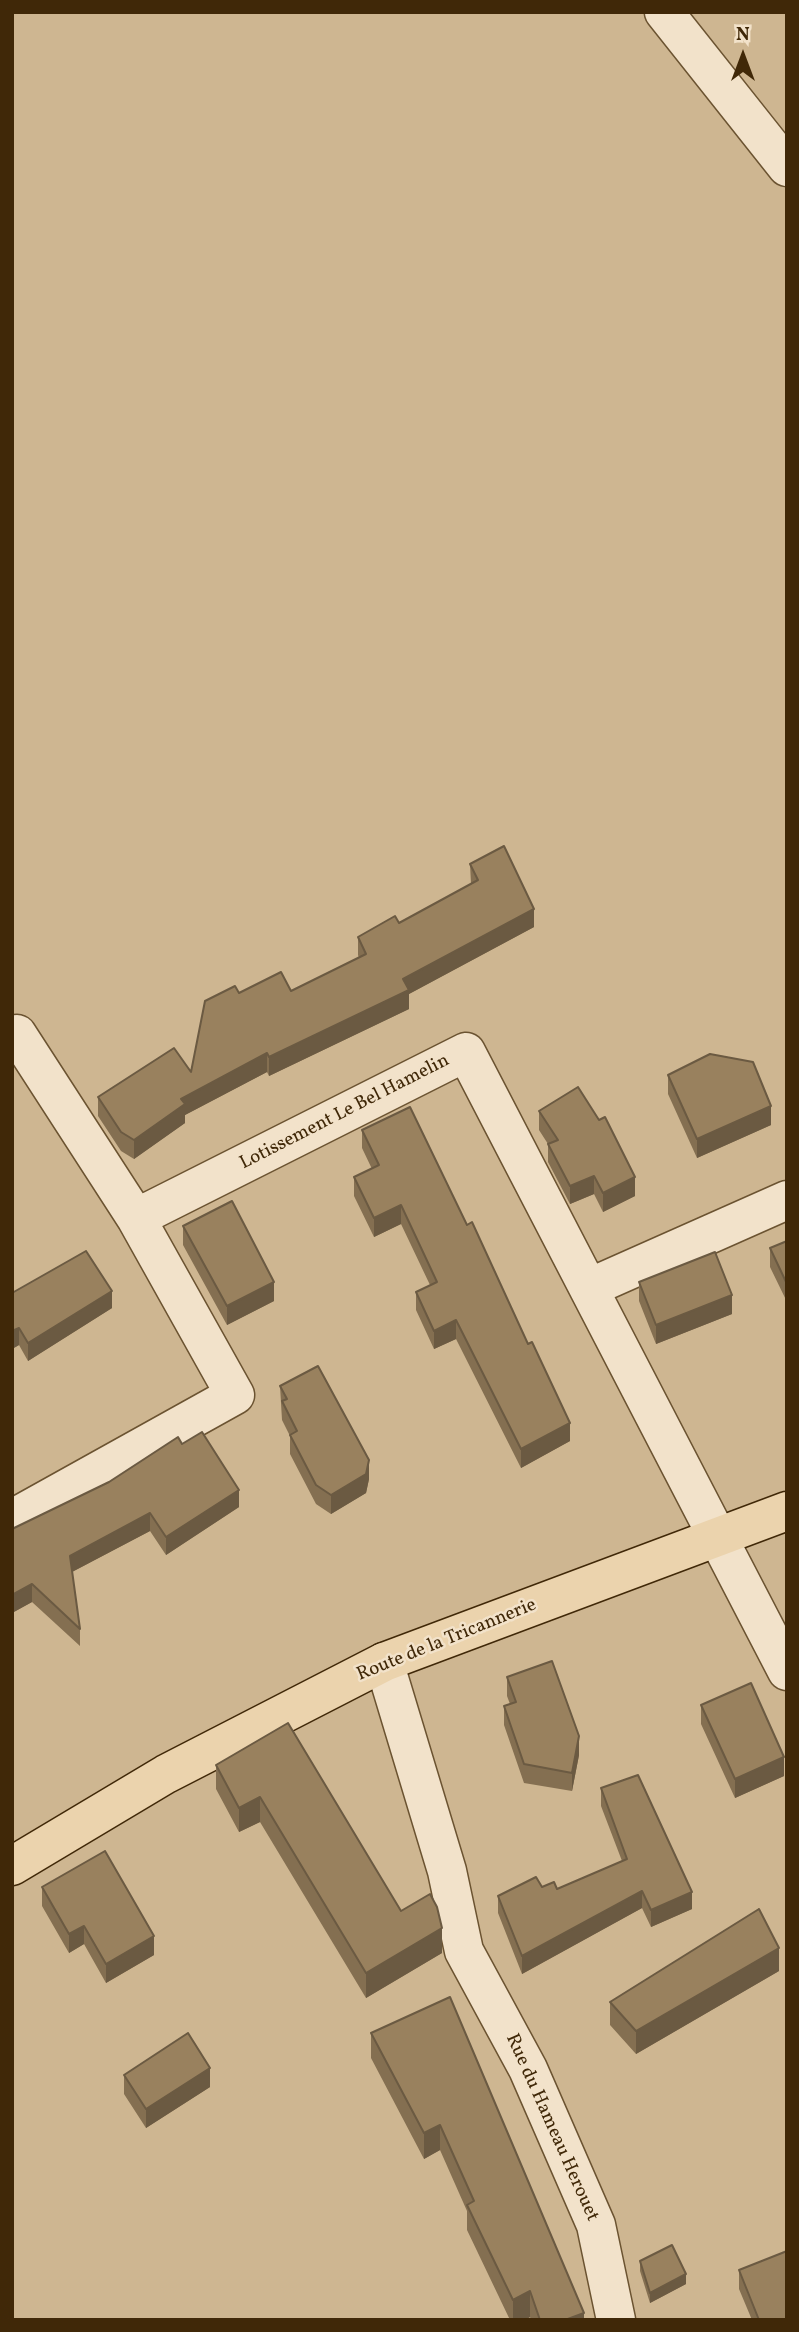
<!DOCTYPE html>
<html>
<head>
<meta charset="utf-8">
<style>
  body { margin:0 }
  #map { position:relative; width:799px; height:2332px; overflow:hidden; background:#ebd3ad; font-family:Vollkorn,serif }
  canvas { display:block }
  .frame { position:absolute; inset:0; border:14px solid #402808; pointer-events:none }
  .north { position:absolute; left:708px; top:21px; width:70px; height:70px; -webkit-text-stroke:5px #f2e2ca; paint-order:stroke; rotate:0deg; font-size:19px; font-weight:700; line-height:28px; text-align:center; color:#402808 }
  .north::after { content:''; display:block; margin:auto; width:24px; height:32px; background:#402808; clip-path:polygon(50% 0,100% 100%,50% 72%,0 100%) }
</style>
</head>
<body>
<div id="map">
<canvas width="799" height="2332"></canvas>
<div class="frame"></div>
<div class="north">N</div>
</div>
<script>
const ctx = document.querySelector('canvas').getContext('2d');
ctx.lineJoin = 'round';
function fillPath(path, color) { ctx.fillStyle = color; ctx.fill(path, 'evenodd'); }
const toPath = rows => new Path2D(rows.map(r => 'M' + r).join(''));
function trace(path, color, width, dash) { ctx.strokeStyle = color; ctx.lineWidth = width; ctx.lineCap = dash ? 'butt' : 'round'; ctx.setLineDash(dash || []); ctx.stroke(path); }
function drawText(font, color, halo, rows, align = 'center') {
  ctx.font = font + ' Vollkorn,serif'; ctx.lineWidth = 5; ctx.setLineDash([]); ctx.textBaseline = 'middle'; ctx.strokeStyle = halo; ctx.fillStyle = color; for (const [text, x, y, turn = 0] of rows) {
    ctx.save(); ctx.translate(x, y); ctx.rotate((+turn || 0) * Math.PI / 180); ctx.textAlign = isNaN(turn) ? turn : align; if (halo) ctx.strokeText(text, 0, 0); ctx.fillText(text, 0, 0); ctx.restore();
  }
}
fillPath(toPath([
  [12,12,787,12,787,2320,12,2320]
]), '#ceb691');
const minor = toPath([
  [664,12,787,167],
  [136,1218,466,1052,787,1671],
  [591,1287,787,1200],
  [12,1519,235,1395,136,1218,17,1034],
  [384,1662,447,1871,464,1951,528,2069,596,2225,616,2320]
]);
const major = toPath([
  [12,1866,166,1774,384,1662,787,1511]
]);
trace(minor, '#6b5331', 41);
trace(major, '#402808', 41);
trace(minor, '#f2e2ca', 38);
trace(major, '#ebd3ad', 38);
fillPath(toPath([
  [470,864,534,927,409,994,409,1009,269,1076,267,1072,185,1115,185,1123,134,1159,121,1151,98,1116,98,1097,191,1072,239,993,291,991,359,958,358,955,358,937,399,923,471,884],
  [668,1075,771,1125,697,1158,668,1094],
  [539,1111,635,1196,603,1212,594,1194,570,1204,548,1162,548,1144,539,1130],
  [362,1130,570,1441,521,1468,456,1339,434,1349,416,1310,416,1292,430,1285,401,1224,374,1237,354,1196,354,1177,372,1169,362,1148],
  [183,1226,274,1301,227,1325,183,1245],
  [787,1241,787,1302,770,1267,770,1248],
  [639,1282,732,1314,656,1344,639,1301],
  [12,1293,112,1308,28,1361,19,1345,12,1349],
  [280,1386,369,1479,366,1493,331,1514,316,1504,290,1454,290,1436,282,1420],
  [182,1444,239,1507,166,1555,150,1531,72,1572,80,1629,80,1646,32,1602,12,1613,12,1529,109,1482],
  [507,1677,579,1755,572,1791,524,1783,504,1725,504,1706,510,1704,507,1696],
  [701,1705,784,1776,735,1798,701,1724],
  [288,1723,401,1911,442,1953,366,1998,260,1822,239,1832,216,1789,216,1765],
  [601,1788,692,1909,651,1927,642,1908,522,1974,498,1913,498,1896,542,1887,557,1889,622,1861,601,1806],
  [42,1887,154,1955,106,1983,84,1944,69,1953,42,1906],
  [779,1971,636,2054,610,2025,610,2002],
  [371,2033,584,2320,531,2320,530,2317,525,2320,510,2320,467,2230,467,2211,440,2150,424,2159,371,2058],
  [124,2075,210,2087,146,2128,124,2094],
  [640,2261,686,2284,650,2303,640,2271],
  [739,2270,787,2320,752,2320,739,2289]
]), '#846f51');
fillPath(toPath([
  [534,909,534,927,409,994,409,1009,269,1076,269,1057,403,979],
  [267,1053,267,1072,185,1115,185,1123,134,1159,134,1140,181,1099],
  [771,1106,771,1125,697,1158,697,1139],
  [594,1176,594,1194,570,1204,570,1186],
  [635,1177,635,1196,603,1212,603,1193],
  [401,1205,401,1224,374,1237,374,1218],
  [274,1282,274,1301,227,1325,227,1306],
  [112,1291,112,1308,28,1361,28,1343],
  [732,1295,732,1314,656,1344,656,1325],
  [456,1320,456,1339,434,1349,434,1331],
  [19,1328,19,1345,12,1349,12,1331],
  [570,1423,570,1441,521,1468,521,1449],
  [369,1460,369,1479,366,1493,331,1514,331,1495],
  [239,1490,239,1507,166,1555,166,1537],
  [150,1513,150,1531,70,1573,70,1556],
  [32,1584,32,1602,12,1613,12,1595],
  [579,1736,579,1755,572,1791,572,1773],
  [784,1757,784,1776,735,1798,735,1779],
  [260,1797,260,1822,239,1832,239,1808],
  [642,1891,642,1908,522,1974,522,1956],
  [692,1892,692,1909,651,1927,651,1910],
  [84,1926,84,1944,69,1953,69,1934],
  [442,1928,442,1953,366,1998,366,1973],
  [154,1936,154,1955,106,1983,106,1964],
  [779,1948,779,1971,636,2054,636,2031],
  [210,2068,210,2087,146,2128,146,2109],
  [440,2125,440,2150,424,2159,424,2133],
  [686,2274,686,2284,650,2303,650,2293],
  [530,2291,530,2317,525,2320,513,2320,513,2300],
  [584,2313,584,2320,565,2320]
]), '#6b5a42');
const building = toPath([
  [504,846,534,909,403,979,409,990,269,1057,267,1053,181,1099,185,1104,134,1140,121,1132,98,1097,174,1048,191,1072,205,1001,235,986,239,993,281,972,291,991,366,954,358,937,395,916,399,923,478,880,470,864,504,846],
  [710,1054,753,1062,771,1106,697,1139,668,1075,710,1054],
  [578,1087,599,1120,605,1117,635,1177,603,1193,594,1176,570,1186,548,1144,558,1140,539,1111,578,1087],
  [410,1107,467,1225,472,1222,528,1344,532,1342,570,1423,521,1449,456,1320,434,1331,416,1292,437,1282,401,1205,374,1218,354,1177,379,1165,362,1130,410,1107],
  [232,1201,274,1282,227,1306,183,1226,232,1201],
  [787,1241,787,1284,770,1248,787,1241],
  [86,1251,112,1291,28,1343,19,1328,12,1331,12,1293,86,1251],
  [715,1252,732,1295,656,1325,639,1282,715,1252],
  [318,1366,369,1460,366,1474,331,1495,316,1485,290,1435,297,1431,282,1401,287,1399,280,1386,318,1366],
  [202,1432,239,1490,166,1537,150,1513,70,1556,80,1629,32,1584,12,1595,12,1529,109,1482,178,1437,182,1444,202,1432],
  [552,1661,579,1736,572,1773,524,1764,504,1706,516,1702,507,1677,552,1661],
  [751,1683,784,1757,735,1779,701,1705,751,1683],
  [288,1723,401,1911,430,1894,437,1907,442,1928,366,1973,260,1797,239,1808,216,1765,288,1723],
  [638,1775,692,1892,651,1910,642,1891,522,1956,498,1896,536,1877,542,1887,554,1882,557,1889,627,1859,601,1788,638,1775],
  [105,1851,154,1936,106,1964,84,1926,69,1934,42,1887,105,1851],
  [759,1909,779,1948,636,2031,610,2002,759,1909],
  [450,1997,584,2313,565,2320,540,2320,530,2291,513,2300,467,2205,474,2201,440,2125,424,2133,371,2033,450,1997],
  [188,2033,210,2068,146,2109,124,2075,188,2033],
  [672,2245,686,2274,650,2293,640,2261,672,2245],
  [787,2251,787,2320,759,2320,739,2270,787,2251]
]);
fillPath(building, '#99815e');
trace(building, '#6b5a42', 2);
drawText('19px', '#402808', '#f2e2ca', [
  ["Lotissement Le Bel Hamelin",345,1113,-27],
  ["Route de la Tricannerie",447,1641,-22],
  ["Rue du Hameau Herouet",551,2128,66]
]);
</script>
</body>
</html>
